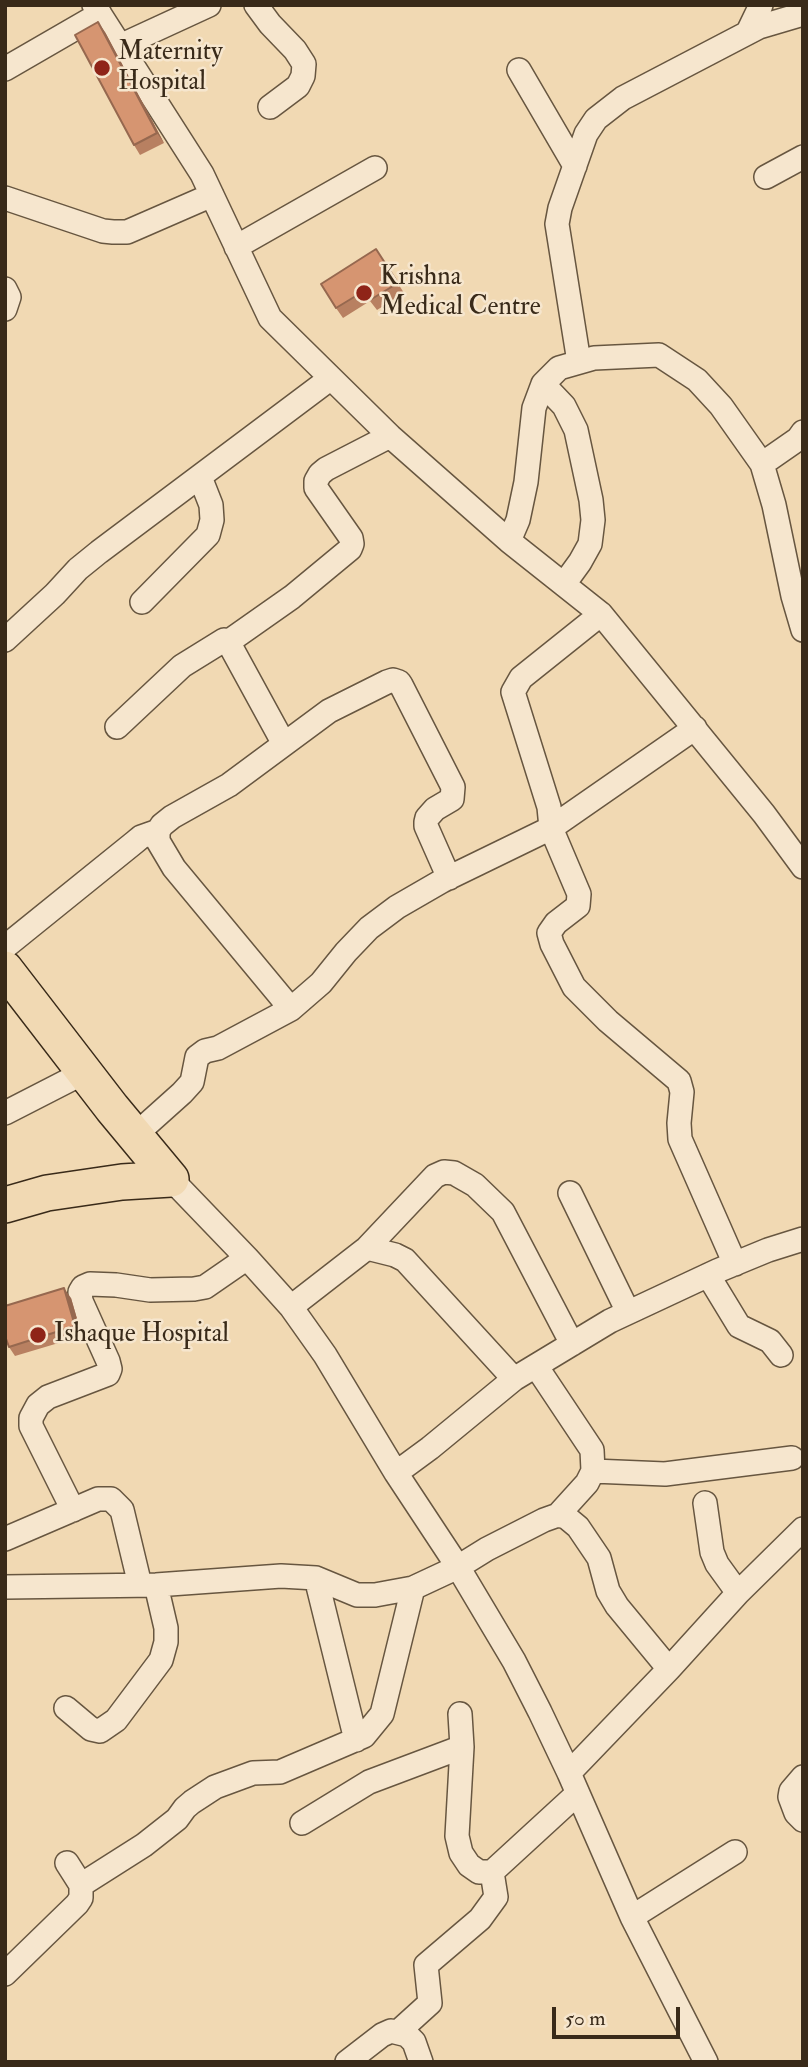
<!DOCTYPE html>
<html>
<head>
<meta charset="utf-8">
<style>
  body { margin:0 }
  #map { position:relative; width:808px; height:2067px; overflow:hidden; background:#f1d9b3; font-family:"IM FELL Double Pica",serif }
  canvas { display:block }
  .frame { position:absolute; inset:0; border:7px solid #392a19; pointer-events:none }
  .scale { position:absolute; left:552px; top:2007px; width:128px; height:32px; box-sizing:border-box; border:4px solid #392a19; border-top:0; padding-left:9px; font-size:21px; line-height:24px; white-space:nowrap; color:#392a19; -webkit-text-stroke:5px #f6e6ce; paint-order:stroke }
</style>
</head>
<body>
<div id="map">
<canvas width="808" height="2067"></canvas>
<div class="frame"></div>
<div class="scale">50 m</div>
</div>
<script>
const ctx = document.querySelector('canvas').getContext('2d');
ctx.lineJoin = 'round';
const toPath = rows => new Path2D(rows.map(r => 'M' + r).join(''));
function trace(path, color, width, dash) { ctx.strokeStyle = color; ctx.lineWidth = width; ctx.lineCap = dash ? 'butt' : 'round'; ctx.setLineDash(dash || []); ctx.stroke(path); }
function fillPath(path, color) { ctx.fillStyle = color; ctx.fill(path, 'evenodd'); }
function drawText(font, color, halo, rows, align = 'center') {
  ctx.font = font + ' "IM FELL Double Pica",serif'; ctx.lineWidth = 5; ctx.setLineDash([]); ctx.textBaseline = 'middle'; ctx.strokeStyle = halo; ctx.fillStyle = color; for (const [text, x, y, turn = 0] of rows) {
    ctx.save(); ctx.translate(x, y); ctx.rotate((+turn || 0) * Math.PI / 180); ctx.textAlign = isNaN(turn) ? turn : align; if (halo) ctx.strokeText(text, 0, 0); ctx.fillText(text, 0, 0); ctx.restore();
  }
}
const minor = toPath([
  [94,5,202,174,270,318,390,436,509,541,601,614,764,814,803,867],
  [256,5,270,24,295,50,304,64,303,76,298,86,270,107],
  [748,32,761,5],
  [120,46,209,5],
  [5,69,100,14],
  [519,70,575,166],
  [766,177,803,157],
  [5,198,103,231,113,232,127,232,134,229,212,195],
  [236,247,375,168],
  [5,289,9,297,5,309],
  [579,362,557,224,560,208,586,134,596,119,623,98,759,27,803,14],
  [543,384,564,406,576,430,591,500,593,520,590,544,580,562,564,584],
  [762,464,798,439,803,432],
  [509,541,518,520,526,482,534,408,543,384,559,368,594,358,659,355,697,380,721,406,762,464,774,505,793,596,803,630],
  [142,602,208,535,212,520,211,505,200,477],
  [601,614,521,678,513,692,549,807,551,828,579,894,578,906,556,923,549,933,552,944,574,987,608,1021,679,1081,682,1092,679,1123,680,1139,735,1264],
  [5,640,55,594,78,569,99,552,331,378],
  [228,642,292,597,350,549,352,544,351,538,316,488,316,481,320,474,326,469,390,436],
  [117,727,182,666,224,640,228,642,231,647,284,744],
  [5,947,135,842,141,837,158,831],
  [291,1009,174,868,158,841,158,831,162,825,172,817,229,785,329,711,387,682,393,680,399,682,401,685,453,787,452,799,435,809,427,818,426,822,426,826,449,878],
  [5,1113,85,1072],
  [134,1136,182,1093,192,1082,197,1057,205,1051,218,1048,291,1009,321,983,346,952,369,928,397,907,442,881,551,828,695,728],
  [171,1179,247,1258,291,1307,325,1355,396,1473,458,1567,514,1661,540,1712,569,1773,632,1917,706,2062],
  [570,1193,628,1312],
  [367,1248,395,1255,405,1260,514,1379],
  [708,1275,739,1326,770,1341,781,1355],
  [291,1307,367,1248,435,1176,444,1172,454,1173,475,1185,503,1212,572,1344],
  [536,1366,592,1450,593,1471,587,1483,558,1515],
  [593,1471,665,1474,792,1458],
  [396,1473,430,1448,514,1379,610,1321,717,1271,768,1250,803,1239],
  [705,1503,712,1552,717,1564,738,1593],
  [73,1510,31,1426,31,1418,38,1405,48,1397,108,1374,110,1369,108,1361,81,1301,80,1292,83,1287,90,1284,116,1285,150,1290,194,1289,205,1287,247,1258],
  [5,1539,98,1499,111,1499,122,1510,140,1585],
  [316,1578,356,1740],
  [5,1587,156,1585,281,1576,316,1578,357,1595,375,1595,413,1588,458,1567,487,1549,544,1520,558,1515,566,1517,578,1527,599,1558,608,1591,617,1606,669,1669],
  [66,1708,91,1729,100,1731,116,1720,161,1660,166,1642,166,1628,156,1585],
  [460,1714,462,1747,457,1836,461,1853,469,1865,479,1872,492,1872,577,1794],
  [569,1773,669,1669,738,1593,803,1529],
  [803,1777,791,1791,790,1797,796,1813,803,1820],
  [302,1823,369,1782,462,1747],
  [81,1885,144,1845,177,1819,185,1808,192,1802,215,1787,253,1773,280,1772,364,1736,382,1714,413,1588],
  [632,1917,735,1852],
  [5,1974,77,1904,81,1898,81,1885,67,1863],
  [398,2032,430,2003,426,1965,480,1919,496,1897,492,1872],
  [347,2062,382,2035,391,2031,407,2035,414,2042,421,2062]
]);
const highway = toPath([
  [5,969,112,1108,171,1179],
  [5,1205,47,1193,122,1182,171,1179]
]);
trace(minor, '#675640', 26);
trace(highway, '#392a19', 38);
trace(minor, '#f6e6ce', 23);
trace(highway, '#f1d9b3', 35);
fillPath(toPath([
  [105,32,164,143,140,155,134,145],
  [376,249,404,293,377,310,370,301,343,318,336,308],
  [71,1298,82,1336,15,1356,9,1347,7,1341,5,1341,5,1306]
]), '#b88061');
fillPath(toPath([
  [98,22,105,32,164,143,157,133],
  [64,1288,71,1298,82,1336,75,1326]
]), '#96684f');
const building = toPath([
  [98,22,157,133,134,145,75,35,98,22],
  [376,249,398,283,370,300,364,291,336,308,321,284,376,249],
  [64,1288,75,1326,9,1347,5,1336,5,1306,64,1288]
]);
fillPath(building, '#d69571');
trace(building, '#96684f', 2);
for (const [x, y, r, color] of [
  [102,68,9,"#8f2418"],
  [364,293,9,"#8f2418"],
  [38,1335,9,"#8f2418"]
]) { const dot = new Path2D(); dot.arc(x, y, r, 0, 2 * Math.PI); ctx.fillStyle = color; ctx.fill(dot); trace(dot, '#f6e6ce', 2.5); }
drawText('26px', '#392a19', '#f6e6ce', [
  ["Maternity",118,53],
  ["Hospital",118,83],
  ["Krishna",380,278],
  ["Medical Centre",380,308],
  ["Ishaque Hospital",54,1335]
], 'left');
</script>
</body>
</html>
